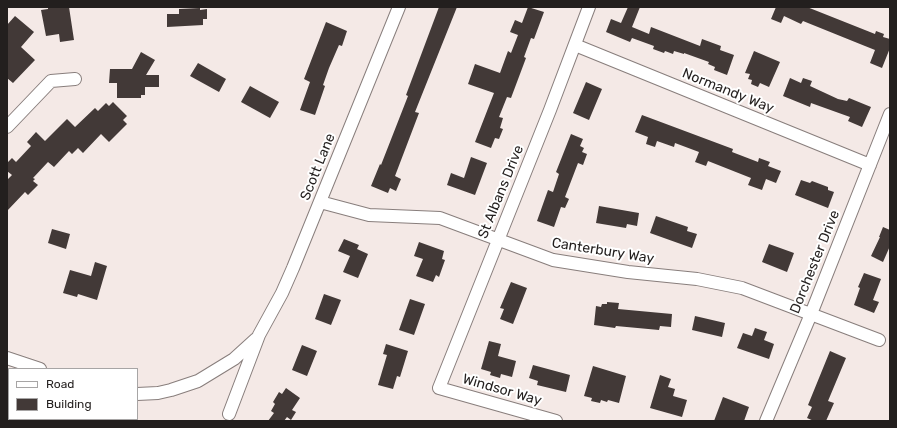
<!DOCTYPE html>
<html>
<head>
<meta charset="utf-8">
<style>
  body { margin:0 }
  #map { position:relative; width:897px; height:428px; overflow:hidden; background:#f4e9e6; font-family:Rubik,sans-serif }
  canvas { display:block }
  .frame { position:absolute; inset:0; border:8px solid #231f1e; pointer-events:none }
  .legend { position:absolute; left:8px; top:368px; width:130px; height:52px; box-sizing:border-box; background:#fff; border:1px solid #a7a5a5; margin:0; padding:5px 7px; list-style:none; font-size:12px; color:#231f1e }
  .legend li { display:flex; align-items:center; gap:8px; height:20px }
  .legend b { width:20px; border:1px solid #a7a5a5 }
</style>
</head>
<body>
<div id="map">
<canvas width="897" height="428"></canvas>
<div class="frame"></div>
<ul class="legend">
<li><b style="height:5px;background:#fff"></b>Road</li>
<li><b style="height:11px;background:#423937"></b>Building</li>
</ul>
</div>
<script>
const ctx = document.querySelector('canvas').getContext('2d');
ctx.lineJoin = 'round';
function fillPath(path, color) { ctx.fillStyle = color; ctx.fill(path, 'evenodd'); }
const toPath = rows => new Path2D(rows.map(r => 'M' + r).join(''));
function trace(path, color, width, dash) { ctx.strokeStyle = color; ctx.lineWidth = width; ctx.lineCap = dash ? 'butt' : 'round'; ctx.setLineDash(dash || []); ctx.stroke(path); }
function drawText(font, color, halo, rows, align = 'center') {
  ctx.font = font + ' Rubik,sans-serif'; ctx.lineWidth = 4; ctx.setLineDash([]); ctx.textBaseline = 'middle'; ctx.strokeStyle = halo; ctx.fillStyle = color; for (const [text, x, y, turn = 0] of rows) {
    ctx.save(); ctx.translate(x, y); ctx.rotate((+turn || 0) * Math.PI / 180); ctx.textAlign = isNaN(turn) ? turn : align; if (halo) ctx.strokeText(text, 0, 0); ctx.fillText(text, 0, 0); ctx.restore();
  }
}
fillPath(toPath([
  [48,7,69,7,74,40,60,42,59,34,46,36,41,10,48,9],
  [439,7,457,7,415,112,419,113,395,176,401,179,396,191,390,188,388,193,371,186,380,164,381,165,408,96,406,95],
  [528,7,544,12,534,39,531,38,524,57,526,58,511,98,507,97,499,117,503,118,500,128,503,129,499,139,495,138,491,148,475,142,494,93,468,84,475,64,500,73,508,51,511,53,518,35,510,32,515,20,522,23],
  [628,7,640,7,632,27,649,34,651,27,700,46,702,39,721,46,720,50,734,55,727,75,714,70,715,67,708,64,709,62,684,53,684,54,674,51,673,54,665,51,664,53,653,49,654,46,632,38,630,42,606,32,611,19,621,23],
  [776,7,807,7,875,34,876,31,884,34,883,37,890,39,890,48,882,68,870,63,875,50,860,44,803,21,801,24,784,16,781,23,771,19],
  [200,8,200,10,207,9,207,19,203,19,203,25,167,27,167,14,179,14,179,9],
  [15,16,34,32,21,47,35,60,13,83,7,78,7,25],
  [326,22,347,31,342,46,339,45,329,68,323,85,325,86,315,115,300,110,310,82,304,79],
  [754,51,780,62,769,87,760,83,758,87,751,84,752,80,748,79,750,74,745,73],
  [141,52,155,60,146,75,159,75,159,87,145,87,145,95,141,95,141,98,117,98,117,83,109,83,110,69,132,69],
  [198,63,226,79,219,92,190,76],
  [790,78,801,83,803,78,812,81,810,86,838,99,847,101,849,98,871,107,862,127,848,121,850,117,811,103,810,107,783,96],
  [586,82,602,89,589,120,573,113],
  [250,86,279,102,270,118,241,102],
  [113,102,127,116,123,120,127,124,109,142,101,134,83,153,78,148,72,154,69,151,54,167,48,162,33,178,35,179,33,181,38,185,28,195,25,192,7,211,7,180,12,175,7,171,7,163,12,158,16,162,31,146,27,142,36,132,45,141,67,119,75,127,95,108,98,111,106,103,109,106],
  [642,115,733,149,732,152,758,162,759,158,770,162,768,166,781,171,776,183,766,179,762,190,748,185,751,178,708,161,706,166,695,162,699,152,675,143,674,147,657,141,655,147,646,144,648,137,635,132],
  [571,134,583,139,580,146,584,148,582,152,587,154,583,165,578,163,565,197,569,199,565,208,561,207,554,227,537,221,548,190,553,192,559,174,556,172],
  [471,157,487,163,475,195,447,185,451,173,464,178],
  [801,180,810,183,812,181,828,187,828,190,834,192,828,208,795,195],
  [599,206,639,213,637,226,627,224,626,228,596,223],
  [656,216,688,227,687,231,697,234,692,248,650,233],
  [883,227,890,230,890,246,883,262,871,256,880,237,879,237],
  [52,229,70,234,66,249,48,243],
  [344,239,359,245,357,249,368,254,358,278,343,272,350,256,338,251],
  [419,242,444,251,442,259,445,260,439,277,436,275,433,282,416,276,423,259,414,256],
  [769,244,794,253,787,272,762,262],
  [95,262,107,266,97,300,78,294,77,297,63,293,70,270,91,276],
  [864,273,881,279,873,300,879,302,874,313,854,305,860,288,858,287],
  [511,282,527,288,513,324,500,319,504,309,500,308],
  [324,294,341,300,331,325,315,319],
  [410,299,425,304,414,335,399,330],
  [607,302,619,303,618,309,672,314,671,327,660,326,659,330,616,326,615,328,594,325,596,306,601,307,602,304,607,304],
  [695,316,725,323,722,337,692,330],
  [755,328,767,332,764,340,774,344,769,359,737,348,743,333,752,336],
  [489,341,501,344,498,356,516,361,512,377,501,374,500,378,490,375,491,372,481,369],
  [386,344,408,351,400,377,397,376,393,389,378,385,387,355,383,354],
  [302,345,317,351,307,376,292,370],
  [830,351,846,358,828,401,834,403,826,421,814,421,807,418,812,407,808,405],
  [533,365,570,375,566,392,537,385,538,381,529,378],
  [593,366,626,376,619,403,608,400,607,402,601,400,600,403,591,401,592,398,584,396],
  [660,375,671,379,668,387,675,389,673,396,687,400,682,417,650,408],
  [286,388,300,398,292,410,296,412,291,420,287,417,284,421,268,421,274,413,271,411,275,404,273,402,279,392,282,394],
  [723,397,749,407,744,421,714,421]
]), '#423937');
const minor = toPath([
  [575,45,870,165],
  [7,127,51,81,75,79],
  [320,202,369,215,440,218,553,260,628,272,697,279,742,288,879,340],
  [7,358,40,369],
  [137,394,158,393,171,390,198,381,234,359,256,339],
  [229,414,259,335,282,293,293,268,399,7],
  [556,421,439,388,550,110,589,7],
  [766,421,811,314,890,114]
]);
trace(minor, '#887e7c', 14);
trace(minor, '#fff', 12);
drawText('14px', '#231f1e', '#fff', [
  ["Normandy Way",728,91,22],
  ["Scott Lane",318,167,-68],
  ["St Albans Drive",501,192,-68],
  ["Canterbury Way",603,251,9],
  ["Dorchester Drive",815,262,-68],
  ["Windsor Way",502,390,16]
]);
</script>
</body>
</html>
